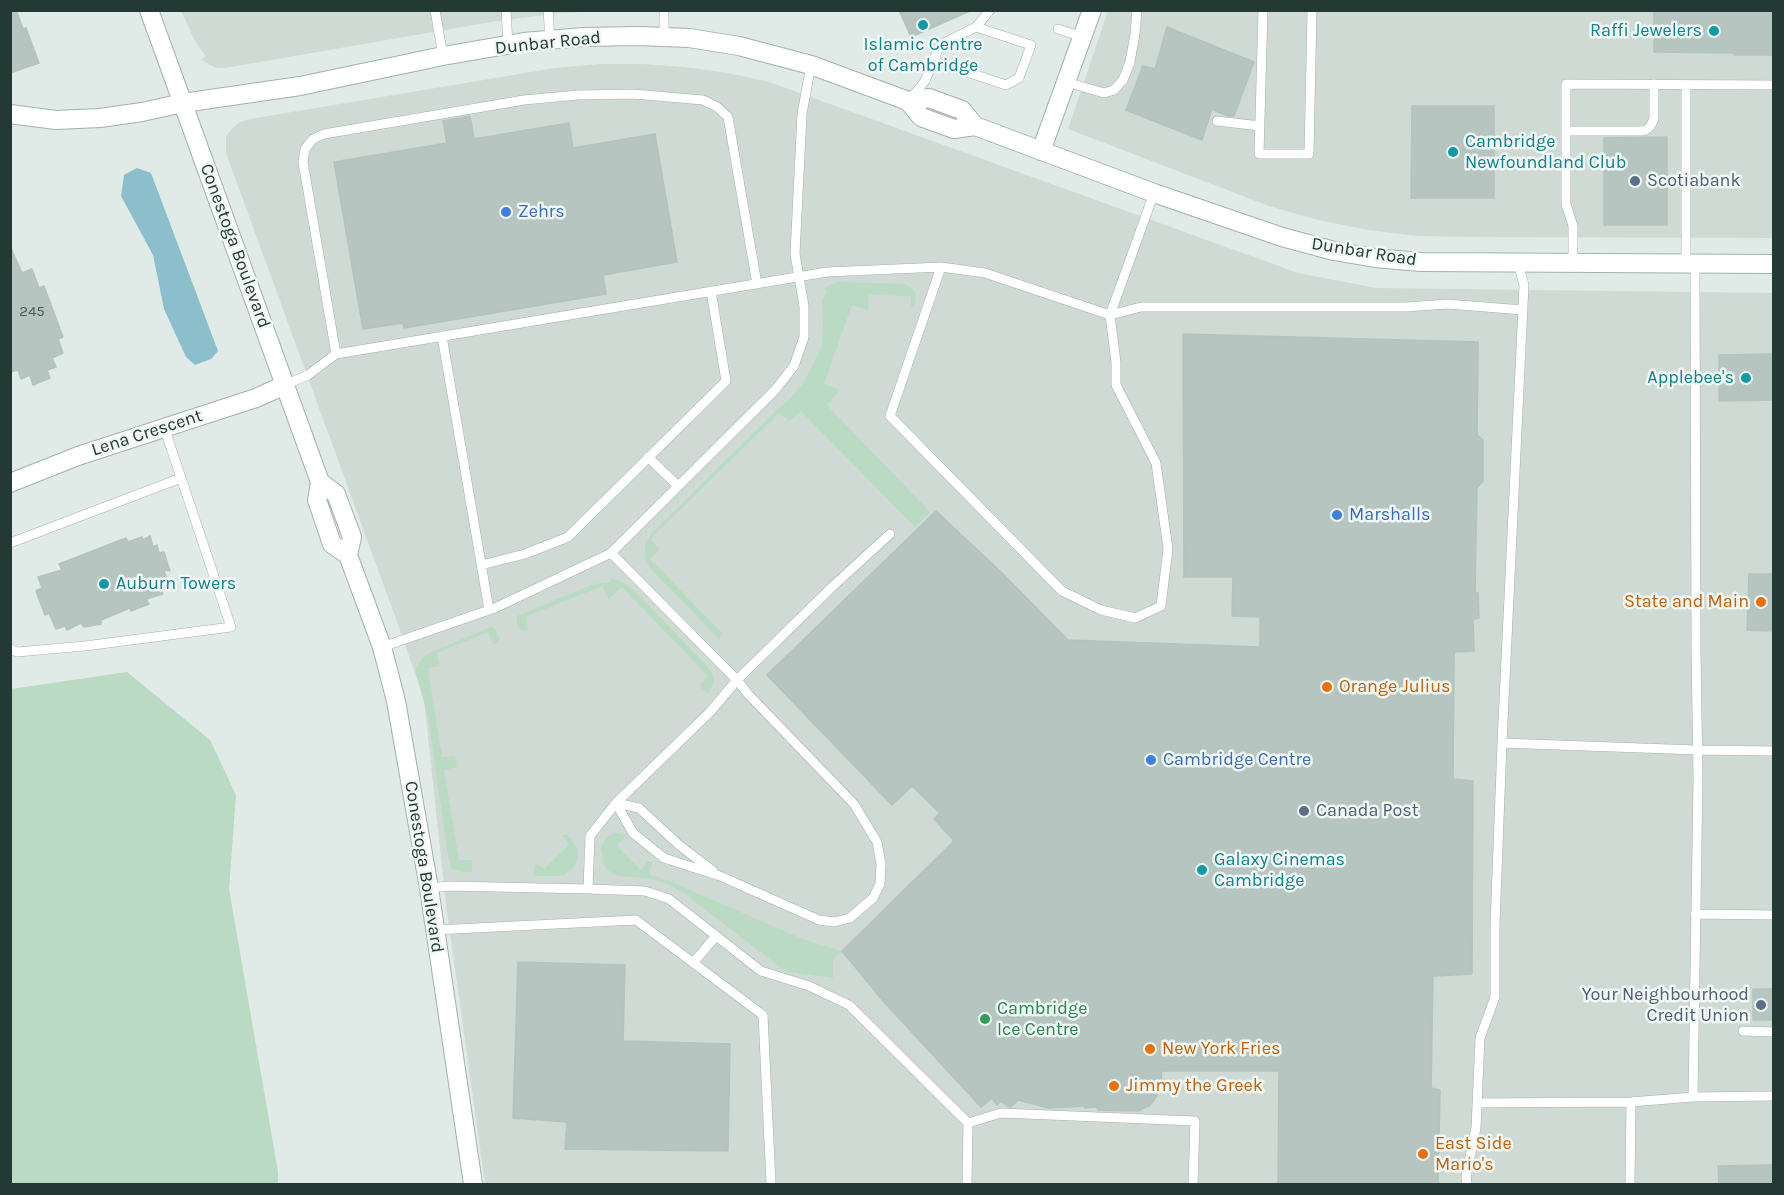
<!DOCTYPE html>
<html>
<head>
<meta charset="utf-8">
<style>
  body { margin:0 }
  #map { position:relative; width:1784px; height:1195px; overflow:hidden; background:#e0eae6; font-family:Karla,sans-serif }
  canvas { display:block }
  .frame { position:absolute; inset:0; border:12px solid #223934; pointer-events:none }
</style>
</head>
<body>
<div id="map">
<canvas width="1784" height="1195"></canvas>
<div class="frame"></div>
</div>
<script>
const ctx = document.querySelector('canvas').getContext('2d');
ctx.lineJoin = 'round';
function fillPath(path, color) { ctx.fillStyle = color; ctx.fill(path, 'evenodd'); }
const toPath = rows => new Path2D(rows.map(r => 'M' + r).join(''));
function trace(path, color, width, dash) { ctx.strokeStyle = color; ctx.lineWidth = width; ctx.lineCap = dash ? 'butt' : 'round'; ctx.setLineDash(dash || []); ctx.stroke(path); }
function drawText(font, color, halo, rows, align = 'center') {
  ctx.font = font + ' Karla,sans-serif'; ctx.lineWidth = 5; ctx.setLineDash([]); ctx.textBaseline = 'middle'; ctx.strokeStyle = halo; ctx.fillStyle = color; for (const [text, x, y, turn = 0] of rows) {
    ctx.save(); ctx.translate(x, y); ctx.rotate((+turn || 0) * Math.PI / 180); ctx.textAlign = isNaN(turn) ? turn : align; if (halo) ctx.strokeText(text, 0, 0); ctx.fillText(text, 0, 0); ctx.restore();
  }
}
fillPath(toPath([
  [181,11,595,11,560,13,491,22,225,68,216,68,201,60,206,56,196,43],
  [1108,11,1773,11,1773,238,1480,237,1417,236,1368,230,1318,220,1269,206,1068,129],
  [600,64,642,64,684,67,728,73,769,82,1298,273,1376,288,1773,293,1773,1184,485,1184,446,904,424,699,396,619,226,153,226,137,230,131,238,123,250,119,555,68]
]), '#cfdad5');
fillPath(toPath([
  [838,282,904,284,911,287,915,292,916,300,913,307,911,306,911,296,869,295,868,310,852,305,824,384,840,390,827,405,930,512,915,527,801,411,789,421,779,413,650,539,659,549,650,559,723,634,719,639,651,569,645,557,645,545,651,534,777,410,789,400,803,383,821,349,823,329,822,300,827,292,824,289,829,285],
  [611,578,621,581,634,590,707,666,713,676,713,684,708,694,699,685,708,676,622,587,609,599,602,586,526,617,528,630,521,630,517,626,517,616,594,584,610,582],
  [491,627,495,629,499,636,499,639,496,644,493,644,488,632,437,653,440,666,428,668,442,757,455,756,457,767,444,770,459,860,472,860,472,872,462,872,452,869,448,856,428,717,416,673,416,668,422,658,429,653],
  [127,672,210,740,236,795,229,889,278,1172,278,1184,11,1184,11,689],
  [615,833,625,835,624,838,617,846,641,870,648,861,652,862,649,875,662,878,805,940,842,951,833,959,833,978,790,972,781,968,685,894,668,884,652,879,622,876,614,875,609,871,604,866,601,847,606,837],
  [562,835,567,835,571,838,578,850,578,856,574,867,564,875,558,876,534,876,535,865,537,864,544,869,569,845]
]), '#badac4');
fillPath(toPath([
  [137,168,151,173,218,351,211,359,195,365,186,357,164,309,153,255,121,196,124,175]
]), '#8bbfcc');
const building = toPath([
  [10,10,16,10,23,29,26,28,39,63,10,73,10,10],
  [899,10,972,10,911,37,899,10],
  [1654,10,1773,10,1773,55,1734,55,1734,53,1654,52,1654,10],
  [1167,27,1254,62,1234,116,1228,116,1212,109,1202,140,1126,110,1143,66,1155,69,1167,27],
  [1412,106,1494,106,1494,198,1411,198,1412,106],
  [470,116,474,139,569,123,573,148,655,134,677,262,603,275,606,294,404,328,403,323,363,329,334,162,447,143,443,121,470,116],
  [1667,137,1667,225,1604,225,1604,138,1667,137],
  [10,246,22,273,32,269,39,288,44,286,63,337,58,339,63,353,52,358,56,367,47,370,50,378,33,385,30,375,21,379,18,370,10,372,10,246],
  [1183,334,1478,342,1477,435,1483,440,1483,481,1477,488,1475,592,1478,593,1479,618,1473,619,1474,651,1454,652,1453,779,1473,781,1472,974,1433,976,1431,1088,1440,1090,1438,1185,1278,1185,1279,1071,1161,1071,1162,1083,1156,1083,1157,1096,1150,1105,1138,1111,1098,1110,1096,1107,1085,1108,1084,1106,1049,1108,1018,1100,1011,1107,1007,1106,1001,1101,997,1105,992,1098,981,1107,884,1002,842,951,954,841,934,819,940,813,912,786,892,805,767,675,936,511,1002,573,1068,640,1260,647,1260,617,1232,616,1233,577,1184,577,1183,334],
  [1773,354,1773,400,1719,401,1719,355,1773,354],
  [150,536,153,547,157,545,159,553,164,552,170,571,164,570,169,587,160,590,163,594,146,599,149,604,131,611,130,608,101,620,101,624,84,627,81,623,67,630,65,626,56,629,49,613,45,615,36,591,42,588,38,577,62,570,59,564,126,538,128,542,142,537,143,540,150,536],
  [1749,574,1773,574,1773,631,1747,630,1749,574],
  [518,962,625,965,623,1041,730,1044,728,1151,565,1149,567,1122,513,1118,518,962],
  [1753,989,1773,989,1773,1020,1753,1020,1753,989],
  [1773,1165,1773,1185,1719,1185,1718,1166,1773,1165]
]);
fillPath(building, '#b6c5bf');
trace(building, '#b3c3bd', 1.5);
const service = toPath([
  [435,10,443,56],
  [506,10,508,45],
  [548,10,550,40],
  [1263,10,1259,154,1309,154,1312,10],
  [1058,29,1083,37],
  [664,37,664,10],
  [934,61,1006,85,1019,78,1031,45,976,27],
  [1066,82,1104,93,1114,90,1123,80,1130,62,1135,34,1137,10],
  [911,98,925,81,940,45,976,27,990,10],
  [1217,121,1260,126],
  [1566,131,1641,131,1646,130,1650,127,1654,119,1654,84],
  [1573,264,1573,226,1566,204,1566,84,1774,85],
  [1686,264,1686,85],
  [941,267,890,416,1062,591,1101,610,1135,618,1161,606,1168,549,1156,463,1116,385,1116,362,1110,315,1154,193],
  [442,336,489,610],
  [336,354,303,162,305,149,313,139,324,134,524,100,578,95,633,94,703,100,717,107,728,117,757,284],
  [285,385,308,375,336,354,827,272,941,267,985,273,1110,315,1141,307,1406,307,1447,304,1523,310],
  [648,457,678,486],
  [10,543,181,478],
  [611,553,737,680,748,694,854,804,877,842,881,864,880,884,873,898,850,918,834,922,819,920,720,876,664,858,633,833,616,803],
  [481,565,525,554,568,537,726,381,711,291],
  [382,647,495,608,611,553,775,390,794,366,804,337,804,306,795,254,802,114,811,65],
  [10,649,17,652,85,646,231,627,164,427],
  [1502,743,1697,750,1774,751],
  [616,803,639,808,679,845,713,871],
  [429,888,449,886,588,889,645,891,669,899,761,971,809,986,849,1005,968,1123,967,1184],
  [588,889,590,836,616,803,710,712,737,680,832,587,890,534],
  [1695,914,1774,915],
  [435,930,636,920,763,1015,771,1184],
  [693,963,716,936],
  [1743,1031,1774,1032],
  [1693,1097,1698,779,1696,649,1695,264],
  [1477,1103,1631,1102,1693,1097,1774,1096],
  [968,1123,1001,1113,1195,1121,1193,1184],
  [1467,1184,1466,1177,1476,1128,1480,1038,1495,997,1495,924,1502,743,1524,285,1518,263],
  [1630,1184,1631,1102]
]);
const minor = toPath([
  [10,114,56,120,100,118,142,112,183,103],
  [1041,151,1092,10],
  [10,483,78,456,256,398,285,385]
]);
const tertiary = toPath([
  [149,10,320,482,317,500,332,544,348,555],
  [908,101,929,98,948,105,962,110,975,126],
  [183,103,300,86,443,56,524,42,583,37,638,36,689,38,739,46,811,65,908,101,921,117,954,129,975,126,1154,193,1282,237,1334,251,1375,258,1421,262,1774,264],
  [320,482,336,494,352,537,348,555,382,647,396,701,429,888,473,1184]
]);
trace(service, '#a3b1ad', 10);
trace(minor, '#a3b1ad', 20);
trace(tertiary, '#a3b1ad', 20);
trace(service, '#fff', 9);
trace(minor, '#fff', 18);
trace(tertiary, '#fff', 18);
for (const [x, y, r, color] of [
  [923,25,6,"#0f9aa8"],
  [1714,31,6,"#0f9aa8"],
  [1453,152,6,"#0f9aa8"],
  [1635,181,6,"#5c6f8a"],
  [506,212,6,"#3f7fe0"],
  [1746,378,6,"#0f9aa8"],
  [1337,515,6,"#3f7fe0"],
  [104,584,6,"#0f9aa8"],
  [1761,602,6,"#e8710a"],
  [1327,687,6,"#e8710a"],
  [1151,760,6,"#3f7fe0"],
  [1304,811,6,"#5c6f8a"],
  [1202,870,6,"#0f9aa8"],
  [1761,1005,6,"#5c6f8a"],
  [985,1019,6,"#2e9e5b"],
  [1150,1049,6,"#e8710a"],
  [1114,1086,6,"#e8710a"],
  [1423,1154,6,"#e8710a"]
]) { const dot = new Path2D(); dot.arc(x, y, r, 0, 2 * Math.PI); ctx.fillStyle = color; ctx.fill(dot); trace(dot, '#f0f7f4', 2); }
drawText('15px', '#475c57', null, [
  ["245",32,312]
]);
drawText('18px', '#0d838f', '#f0f7f4', [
  ["Raffi Jewelers",1702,31,"right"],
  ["Islamic Centre",923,45,"center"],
  ["of Cambridge",923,66,"center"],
  ["Cambridge",1465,142],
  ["Newfoundland Club",1465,163],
  ["Applebee's",1734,378,"right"],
  ["Auburn Towers",116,584],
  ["Galaxy Cinemas",1214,860],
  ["Cambridge",1214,881]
], 'left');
drawText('18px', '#223934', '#f0f7f4', [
  ["Dunbar Road",548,43,-6],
  ["Conestoga Boulevard",235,246,70],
  ["Dunbar Road",1364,252,9],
  ["Lena Crescent",147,433,-18],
  ["Conestoga Boulevard",424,867,81]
]);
drawText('18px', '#4e5e75', '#f0f7f4', [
  ["Scotiabank",1647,181],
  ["Canada Post",1316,811],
  ["Your Neighbourhood",1749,995,"right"],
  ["Credit Union",1749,1016,"right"]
], 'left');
drawText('18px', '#366cbe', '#f0f7f4', [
  ["Zehrs",518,212],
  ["Marshalls",1349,515],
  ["Cambridge Centre",1163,760]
], 'left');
drawText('18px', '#c56008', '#f0f7f4', [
  ["State and Main",1749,602,"right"],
  ["Orange Julius",1339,687],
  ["New York Fries",1162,1049],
  ["Jimmy the Greek",1126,1086],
  ["East Side",1435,1144],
  ["Mario's",1435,1165]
], 'left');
drawText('18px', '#27864d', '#f0f7f4', [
  ["Cambridge",997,1009],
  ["Ice Centre",997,1030]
], 'left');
</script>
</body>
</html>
